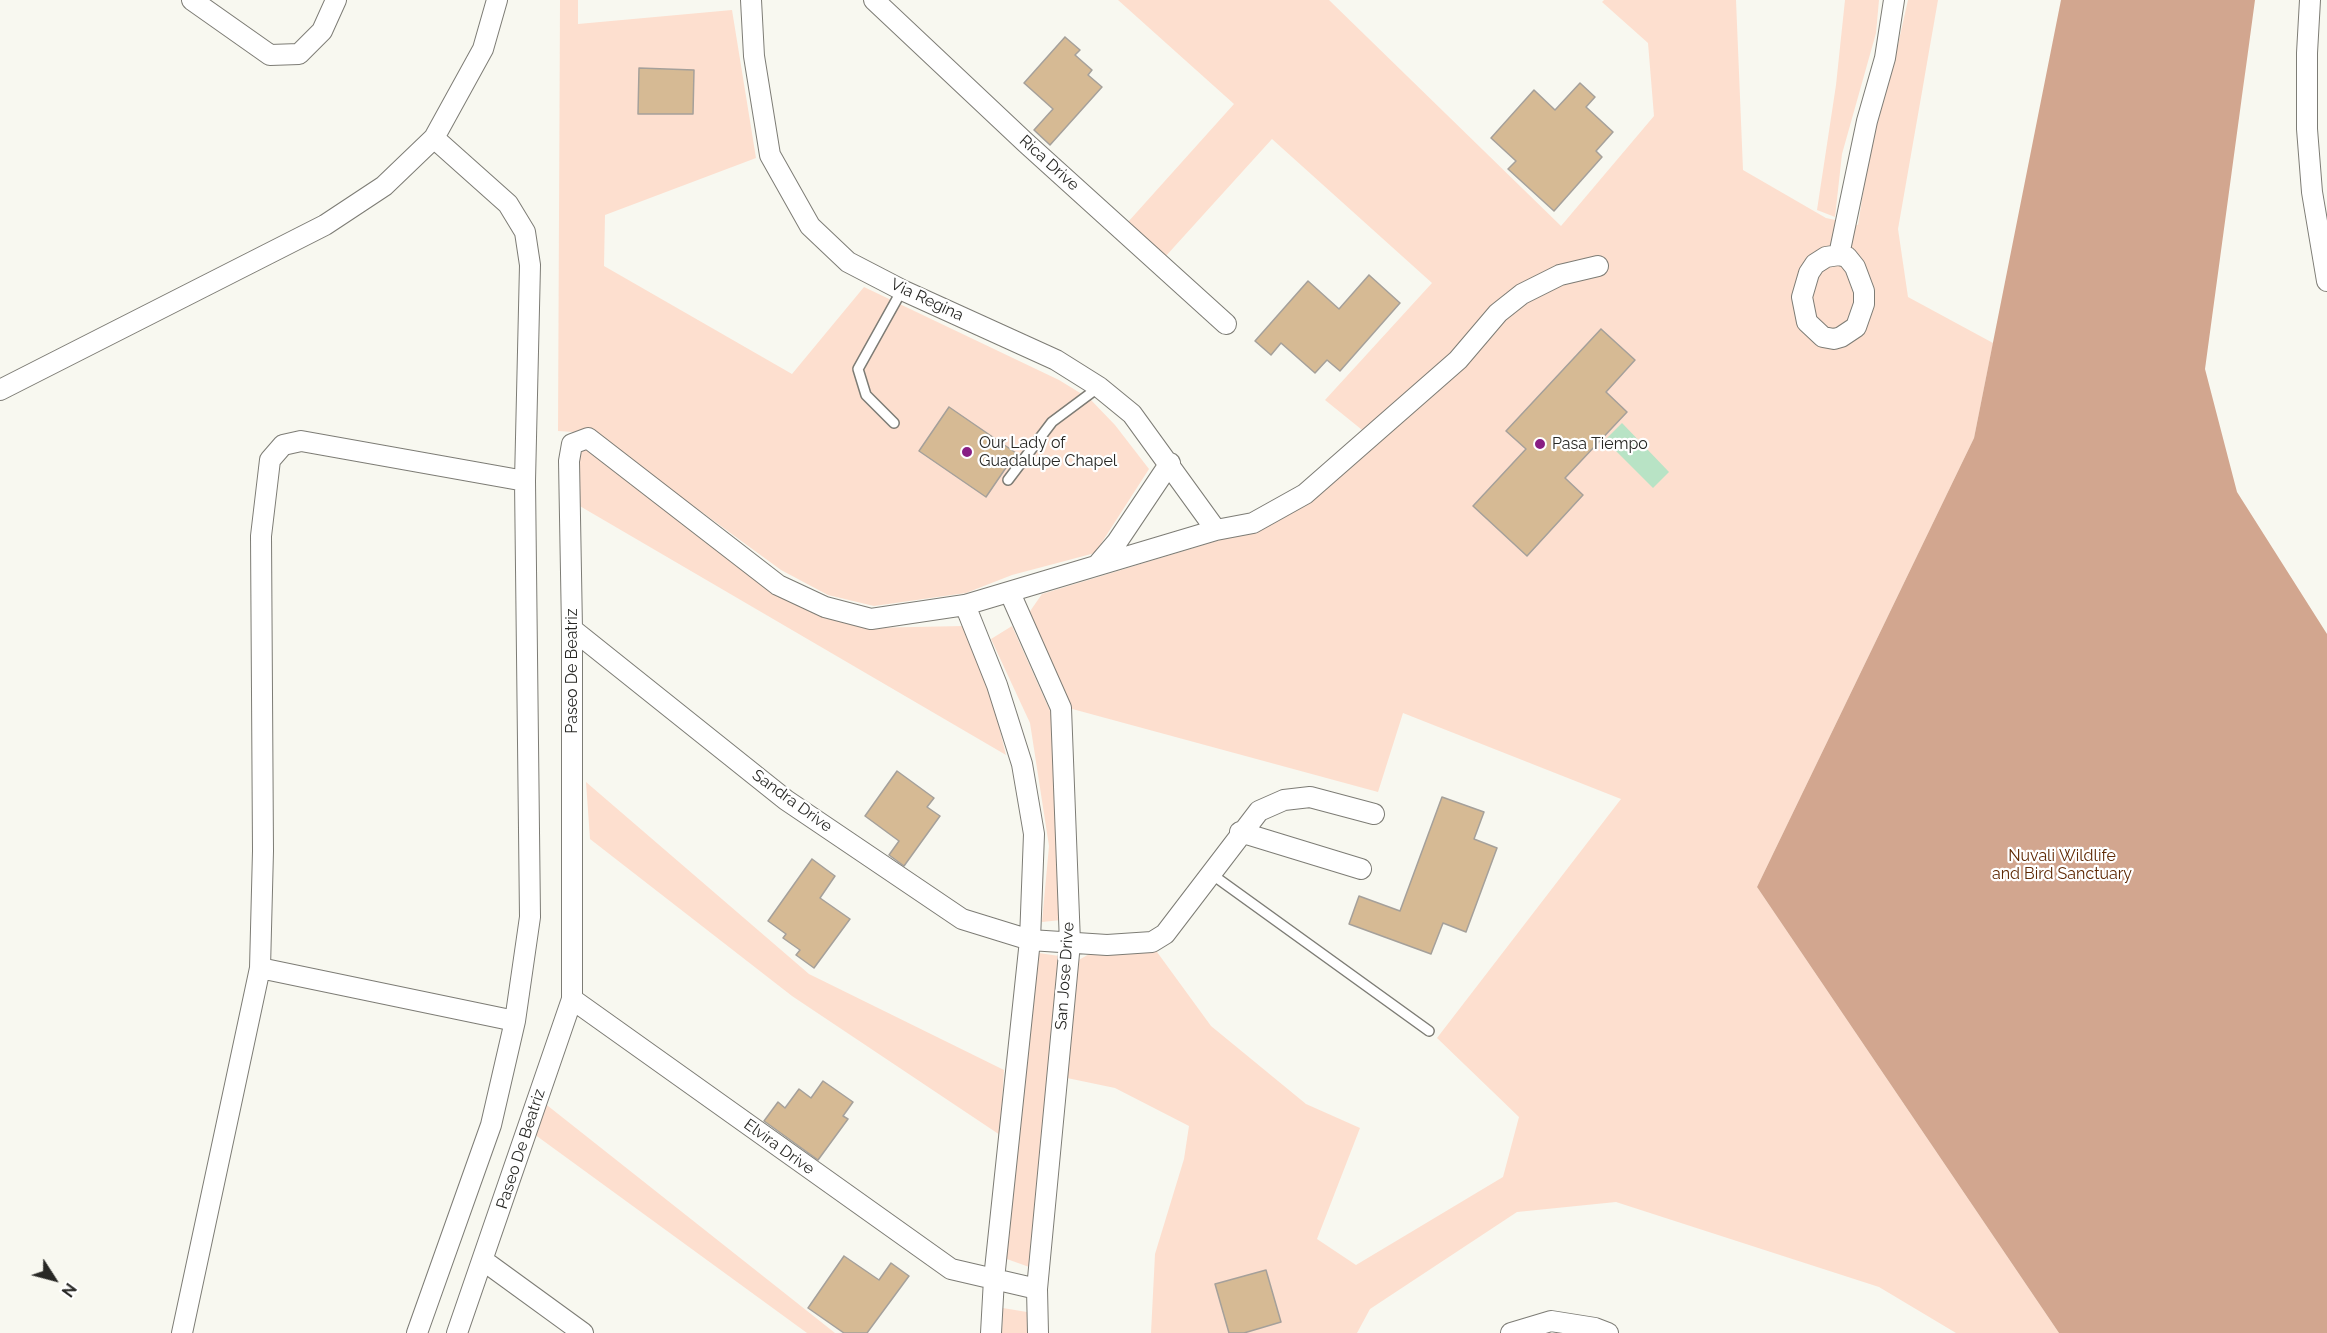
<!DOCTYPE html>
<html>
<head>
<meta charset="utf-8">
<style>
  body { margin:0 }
  #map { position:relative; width:2327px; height:1333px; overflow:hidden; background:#f8f8f0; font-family:Raleway,sans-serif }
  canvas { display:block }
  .north { position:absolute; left:24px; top:1249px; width:60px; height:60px; -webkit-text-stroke:4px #fff; paint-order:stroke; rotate:126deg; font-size:16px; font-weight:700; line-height:24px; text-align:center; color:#282825 }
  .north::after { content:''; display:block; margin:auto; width:21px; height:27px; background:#282825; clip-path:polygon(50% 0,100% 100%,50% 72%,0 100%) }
</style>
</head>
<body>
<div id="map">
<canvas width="2327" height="1333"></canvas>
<div class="north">N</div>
</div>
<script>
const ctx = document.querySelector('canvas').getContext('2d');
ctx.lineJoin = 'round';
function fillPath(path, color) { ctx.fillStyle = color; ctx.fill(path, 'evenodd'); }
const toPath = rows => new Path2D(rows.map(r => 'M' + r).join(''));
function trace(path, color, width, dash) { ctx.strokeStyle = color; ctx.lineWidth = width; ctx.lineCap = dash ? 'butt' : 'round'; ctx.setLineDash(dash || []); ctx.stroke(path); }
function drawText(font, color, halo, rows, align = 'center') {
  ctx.font = font + ' Raleway,sans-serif'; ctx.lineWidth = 4.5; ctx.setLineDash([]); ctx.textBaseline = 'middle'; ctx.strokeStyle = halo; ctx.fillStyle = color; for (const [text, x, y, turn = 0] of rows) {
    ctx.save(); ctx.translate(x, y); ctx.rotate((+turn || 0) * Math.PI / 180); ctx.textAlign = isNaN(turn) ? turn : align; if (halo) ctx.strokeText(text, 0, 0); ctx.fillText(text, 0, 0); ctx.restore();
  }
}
fillPath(toPath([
  [560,0,578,0,578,24,732,10,756,158,605,215,604,266,792,374,864,287,1059,380,1090,399,1115,425,1149,469,1095,553,1012,575,966,593,874,606,828,595,781,570,658,480,589,433,558,431],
  [1118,0,1329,0,1561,226,1654,116,1648,43,1602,2,1604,0,1736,0,1743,170,1826,218,1858,225,1873,129,1892,71,1908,0,1938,0,1898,229,1908,297,1993,343,1974,438,1757,887,2059,1333,1956,1333,1879,1287,1616,1202,1517,1212,1370,1309,1357,1333,1151,1333,1155,1254,1184,1159,1189,1126,1115,1088,1067,1078,1077,961,1098,949,1149,941,1211,1026,1306,1104,1360,1128,1317,1239,1356,1265,1503,1177,1519,1117,1437,1038,1621,799,1403,713,1378,792,1065,707,1026,617,1042,594,1259,528,1377,442,1325,400,1432,283,1272,139,1165,257,1128,222,1234,104],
  [1845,0,1879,0,1876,33,1842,154,1835,217,1817,210,1836,85],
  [592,447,820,614,866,628,963,626,988,682,1006,755,578,505,576,462,581,448],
  [1012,626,1051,713,1062,846,1061,920,1042,922,1049,846,1030,723,991,639],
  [586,782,809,974,1004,1070,1000,1135,792,996,590,839],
  [1039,953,1059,956,1032,1268,1004,1258],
  [543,1102,835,1333,807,1333,534,1134],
  [1003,1308,1027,1312,1028,1333,1002,1333]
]), '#fddfcf');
fillPath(toPath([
  [2061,0,2255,0,2205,369,2237,492,2327,634,2327,1333,2059,1333,1757,887,1974,438]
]), '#d2a68f');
fillPath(toPath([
  [1622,423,1669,472,1653,488,1605,440]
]), '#b8e3c5');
const building = toPath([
  [1065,37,1080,50,1075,55,1092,70,1088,75,1102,87,1050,145,1034,130,1053,109,1024,83,1065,37],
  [639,68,694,70,693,114,638,114,639,68],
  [1580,83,1595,97,1586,107,1613,132,1596,151,1602,157,1554,211,1508,169,1516,161,1491,138,1534,90,1555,110,1580,83],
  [1369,275,1400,303,1340,371,1327,360,1315,373,1281,343,1271,355,1255,341,1308,281,1339,309,1369,275],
  [1601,329,1635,360,1606,392,1627,412,1565,478,1583,495,1527,556,1473,506,1526,449,1506,431,1601,329],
  [949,407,1016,453,986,497,919,451,949,407],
  [897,771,934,798,927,807,940,816,904,866,889,855,899,841,865,816,897,771],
  [1442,797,1484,812,1474,839,1497,848,1466,932,1443,923,1431,954,1349,924,1359,896,1400,911,1442,797],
  [812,859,835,876,820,898,850,919,814,968,796,955,800,950,783,938,786,934,768,921,812,859],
  [823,1081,853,1102,843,1116,848,1119,818,1160,764,1121,778,1102,785,1108,799,1089,811,1098,823,1081],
  [844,1256,879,1280,891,1263,909,1276,867,1333,844,1333,808,1308,844,1256],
  [1266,1270,1281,1322,1244,1333,1229,1333,1215,1284,1266,1270]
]);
fillPath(building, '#d6ba94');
trace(building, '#a5a09a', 1.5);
const service = toPath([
  [894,423,866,395,858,369,902,290],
  [1008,480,1052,422,1099,387],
  [1210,873,1429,1031]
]);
const minor = toPath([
  [192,0,270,55,299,54,322,31,336,0],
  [751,0,754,56,770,155,810,226,848,262,902,290,1056,360,1099,387,1132,414,1216,530],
  [874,0,1026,143,1226,324],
  [2310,0,2307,53,2307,129,2312,192,2327,281],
  [1839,255,1867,121,1885,58,1894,0],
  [1839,255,1847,257,1855,267,1864,291,1864,304,1856,327,1841,337,1834,339,1823,337,1807,322,1802,297,1809,273,1815,264,1826,257,1839,255],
  [0,390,325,225,384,186,434,138,483,49,497,0],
  [1099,563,1117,542,1170,463],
  [1010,593,1061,708,1070,943,1037,1289,1038,1333],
  [965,605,997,685,1022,764,1034,834,1030,940,994,1279,991,1333],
  [572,629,786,800,962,919,1030,940,1107,945,1152,942,1165,934,1259,811,1284,800,1310,797,1374,814],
  [1240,832,1361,869],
  [260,968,515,1021],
  [572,999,951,1269,1037,1289],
  [484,1261,583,1333],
  [182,1333,260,968,263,851,261,536,270,460,283,445,301,441,525,481],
  [417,1333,491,1125,515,1021,530,917,525,481,530,265,525,232,508,204,434,138],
  [457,1333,572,999,572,629,569,461,572,444,588,438,778,585,825,607,871,619,965,605,1216,530,1253,523,1305,494,1458,360,1498,313,1522,294,1560,275,1598,266],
  [1511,1333,1551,1321,1595,1328,1608,1333]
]);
trace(service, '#7d7c75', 12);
trace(minor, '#7d7c75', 22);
trace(service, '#fff', 9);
trace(minor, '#fff', 20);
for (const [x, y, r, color] of [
  [1540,444,6,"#881e84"],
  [967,452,6,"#881e84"]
]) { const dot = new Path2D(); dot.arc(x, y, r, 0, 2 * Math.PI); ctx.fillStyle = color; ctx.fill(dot); trace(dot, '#fff', 2); }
drawText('16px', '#282825', '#fff', [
  ["Rica Drive",1049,163,42],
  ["Via Regina",927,300,25],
  ["Paseo De Beatriz",572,671,-90],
  ["Sandra Drive",792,801,36],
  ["San Jose Drive",1065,976,-86],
  ["Elvira Drive",779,1147,36],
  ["Paseo De Beatriz",521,1149,-72]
]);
drawText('16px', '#282825', '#fff', [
  ["Our Lady of",979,443],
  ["Guadalupe Chapel",979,461],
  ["Pasa Tiempo",1552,444]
], 'left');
drawText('16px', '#5e2803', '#fff', [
  ["Nuvali Wildlife",2062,856],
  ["and Bird Sanctuary",2062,874]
]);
</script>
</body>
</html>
